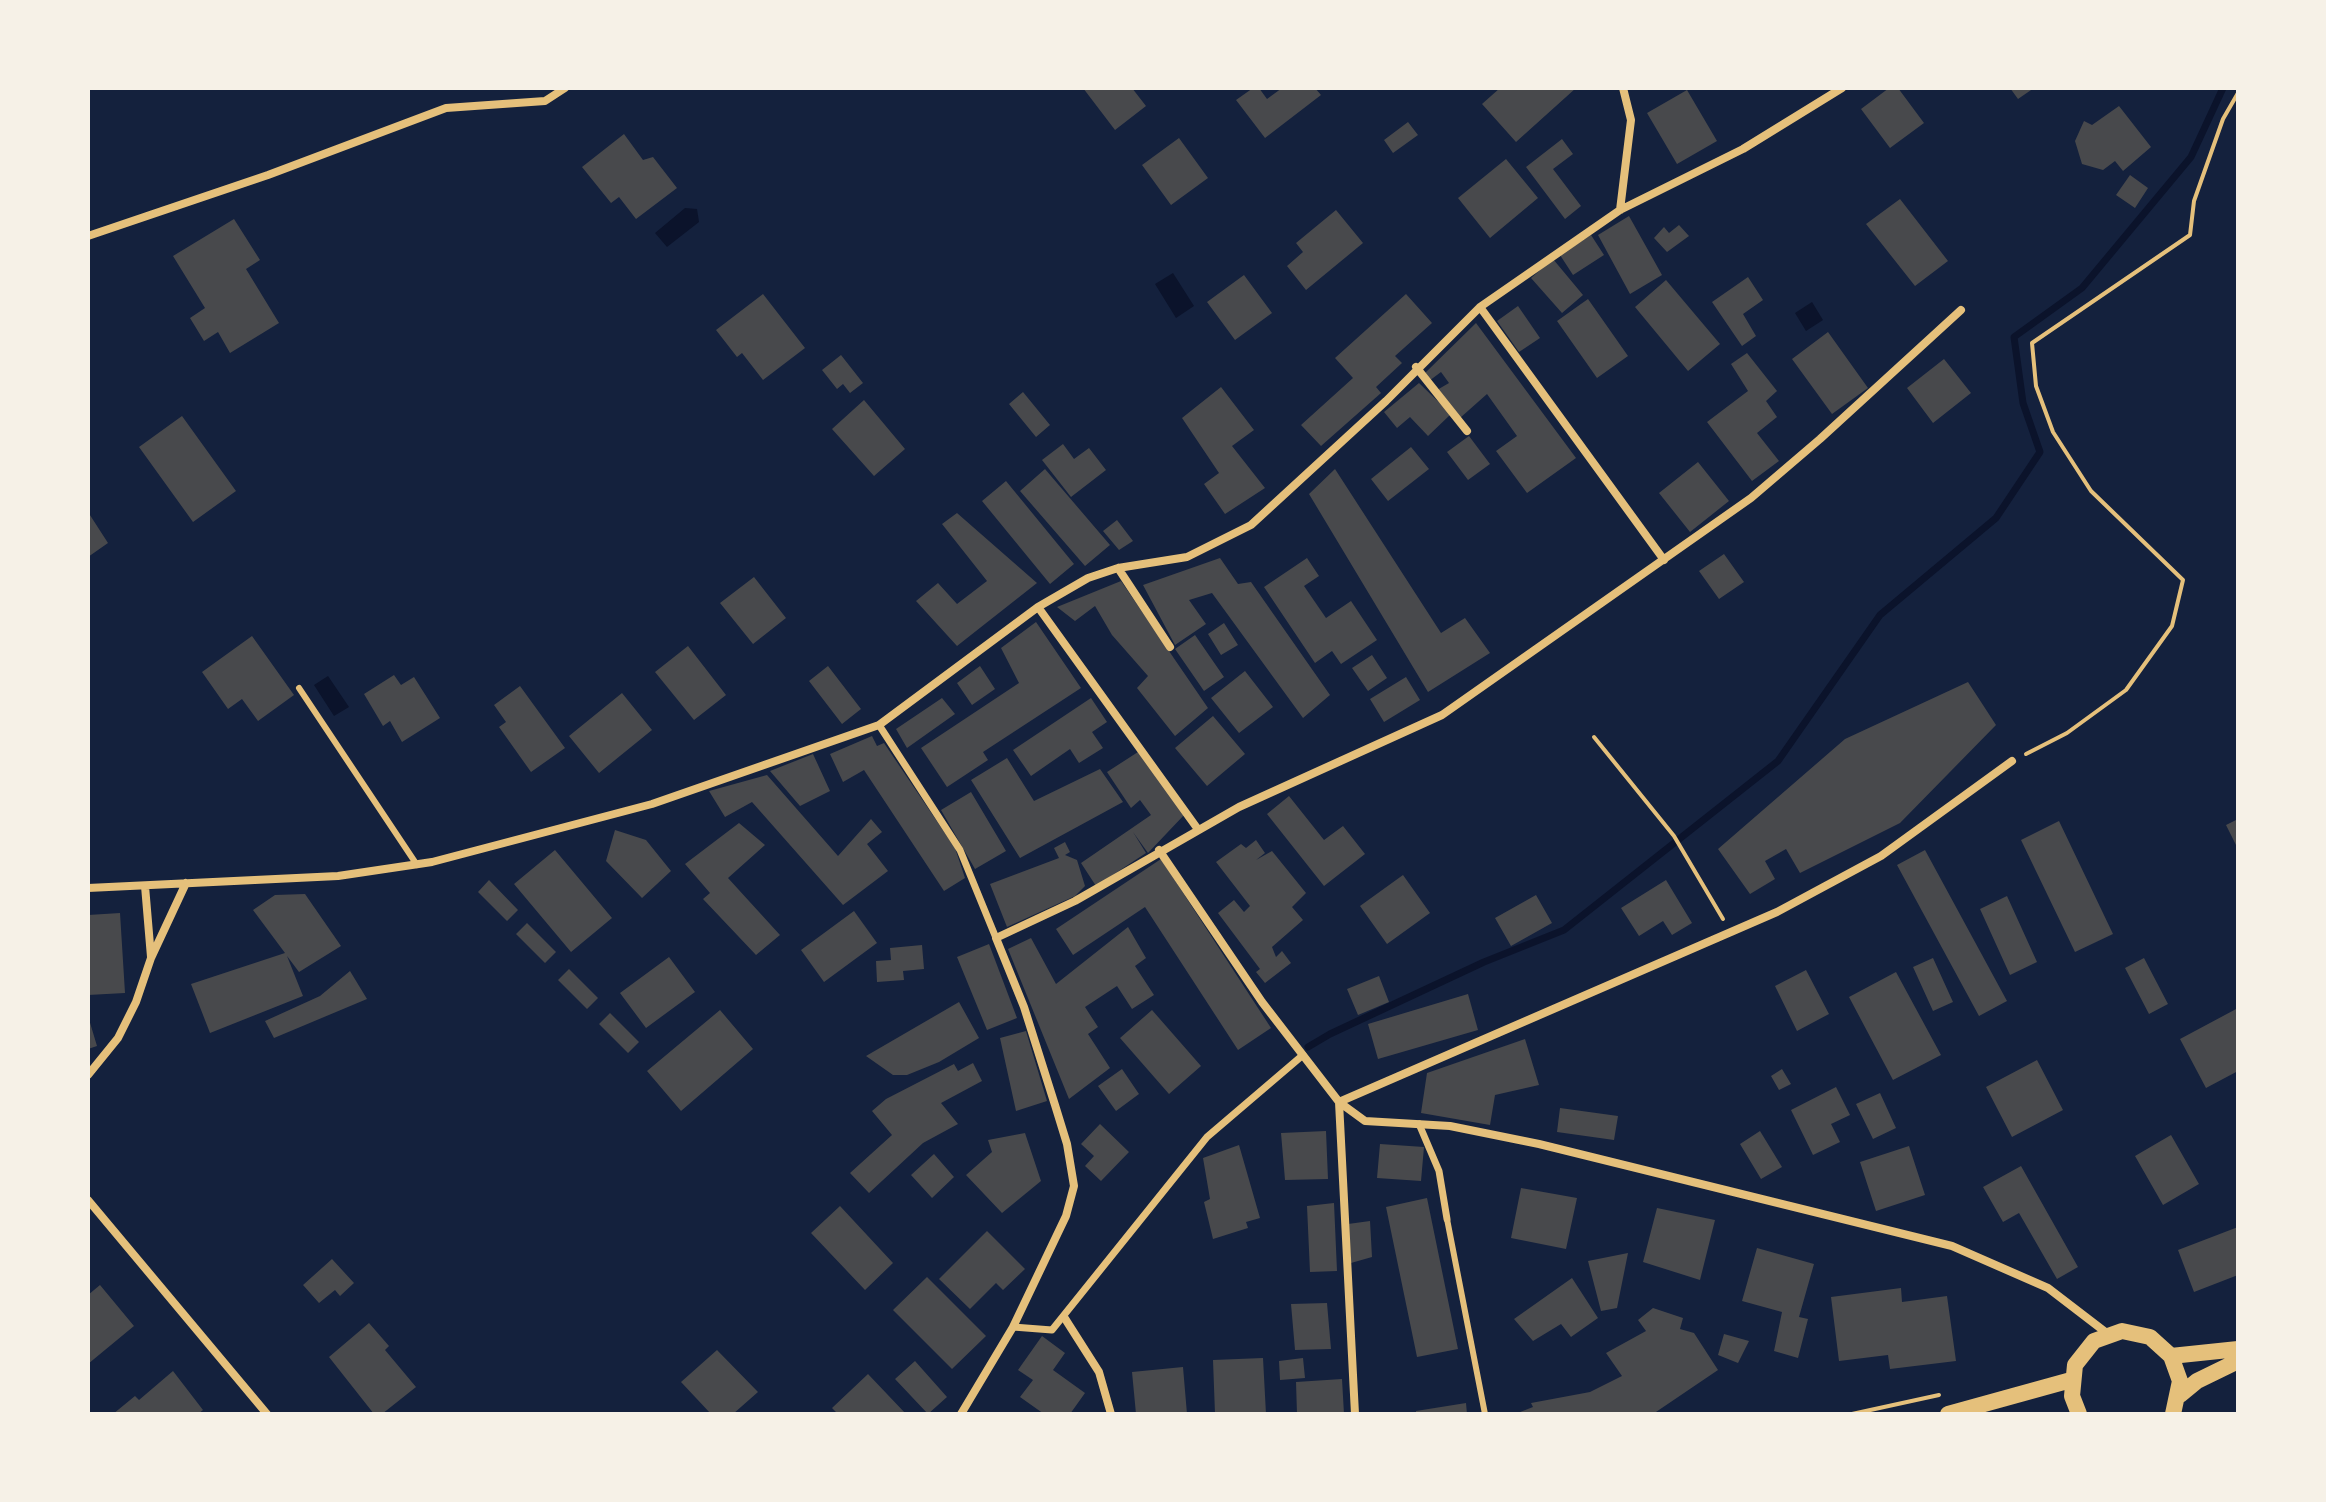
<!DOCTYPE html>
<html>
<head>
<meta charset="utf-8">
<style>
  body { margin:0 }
  #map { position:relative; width:2326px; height:1502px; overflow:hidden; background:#14213d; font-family:Ubuntu,sans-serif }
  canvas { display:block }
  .frame { position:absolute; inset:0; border:90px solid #f6f1e7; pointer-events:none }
</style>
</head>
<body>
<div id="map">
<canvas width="2326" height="1502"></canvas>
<div class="frame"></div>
</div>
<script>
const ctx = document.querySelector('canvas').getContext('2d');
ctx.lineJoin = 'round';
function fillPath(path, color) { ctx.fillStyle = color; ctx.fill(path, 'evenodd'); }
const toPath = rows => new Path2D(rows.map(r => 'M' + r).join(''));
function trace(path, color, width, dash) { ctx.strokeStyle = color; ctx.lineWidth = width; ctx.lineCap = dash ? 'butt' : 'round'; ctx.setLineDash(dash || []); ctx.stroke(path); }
fillPath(toPath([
  [685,208,697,209,699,222,667,247,655,233],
  [1173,273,1194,306,1176,318,1155,284],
  [1812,302,1823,320,1806,331,1795,313],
  [328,676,349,707,334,716,314,685]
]), '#0b132b');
trace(toPath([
  [1308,1047,1330,1034,1484,962,1564,930,1778,761,1880,615,1996,518,2040,452,2023,403,2014,337,2082,288,2191,157,2223,88]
]), '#0b132b', 7);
fillPath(toPath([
  [1083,88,1132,88,1146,106,1115,130],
  [1253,88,1259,88,1267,99,1282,88,1315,88,1321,95,1265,138,1236,100],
  [1500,88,1576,88,1516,142,1482,104],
  [1889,88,1898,88,1924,123,1890,148,1861,109],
  [2010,88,2034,88,2018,99],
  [1687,90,1717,141,1677,164,1647,113],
  [2119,106,2151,147,2123,171,2115,161,2103,170,2082,164,2075,141,2084,121,2092,125],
  [1408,122,1418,135,1393,153,1384,140],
  [624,134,643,160,653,157,677,188,636,219,619,197,611,203,582,167],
  [1179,138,1208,178,1171,205,1142,165],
  [1562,139,1573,154,1553,169,1581,206,1565,219,1526,167],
  [1506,159,1538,198,1490,238,1458,198],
  [2130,175,2148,188,2135,208,2116,195],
  [1900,199,1948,261,1915,286,1866,224],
  [1336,210,1363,243,1306,290,1287,266,1303,252,1296,243],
  [1629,216,1662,275,1630,294,1598,235],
  [234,219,260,260,246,269,279,323,230,353,218,332,204,341,190,318,205,308,173,256],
  [1679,225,1689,236,1667,252,1654,238,1664,227,1669,233],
  [1591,235,1604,255,1573,275,1560,255],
  [1553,259,1583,295,1562,313,1531,278],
  [1244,275,1272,313,1235,340,1207,302],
  [1748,277,1763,300,1743,314,1756,336,1742,346,1712,302],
  [1666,280,1720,344,1688,371,1635,307],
  [763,294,805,348,763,380,742,353,737,357,716,330],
  [1406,294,1432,323,1395,356,1402,363,1376,387,1381,393,1321,446,1301,425,1353,378,1335,358],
  [1588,299,1628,356,1597,378,1557,321],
  [1518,306,1540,338,1519,352,1497,321],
  [1476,323,1576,458,1527,493,1496,451,1517,436,1487,394,1460,418,1437,390,1449,383,1441,372,1429,381,1424,374],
  [1828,332,1868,388,1832,414,1792,359],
  [1747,353,1777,391,1766,401,1777,417,1757,433,1779,461,1752,481,1707,422,1748,391,1731,364],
  [841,355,863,383,850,393,843,384,837,389,822,370],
  [1944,359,1971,393,1933,423,1907,388],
  [1419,383,1451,414,1428,436,1410,417,1397,428,1384,412],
  [1221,387,1254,430,1232,446,1265,488,1225,514,1204,484,1219,473,1182,418],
  [1023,392,1050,425,1036,437,1009,404],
  [864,400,905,449,874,476,832,429],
  [182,416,236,491,193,522,139,447],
  [1469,436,1490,464,1468,480,1447,452],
  [1063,444,1074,459,1089,448,1106,470,1071,497,1042,460],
  [1411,447,1429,469,1388,501,1371,479],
  [1698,462,1729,501,1690,532,1659,493],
  [1045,469,1110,545,1085,566,1020,491],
  [1335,469,1441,633,1465,618,1490,653,1428,692,1309,494],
  [1006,481,1074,564,1050,584,982,501],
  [88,512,108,543,88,557],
  [957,513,1037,583,957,646,916,601,938,583,957,604,987,581,942,524],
  [1117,520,1133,541,1119,550,1103,531],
  [1724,554,1744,582,1719,599,1699,571],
  [1220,558,1238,584,1251,582,1330,695,1303,718,1212,593,1189,600,1206,624,1175,645,1143,585],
  [1307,558,1319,576,1304,586,1326,618,1351,601,1377,640,1341,664,1332,651,1315,663,1264,587],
  [754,577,786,618,753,644,720,603],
  [1121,581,1208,708,1175,736,1137,688,1148,676,1112,635,1095,606,1075,621,1057,607],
  [1036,622,1081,688,983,752,988,760,947,787,921,748,1019,683,1001,648],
  [1224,623,1238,645,1221,655,1208,634],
  [1195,635,1224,677,1204,691,1175,649],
  [252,636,294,695,258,721,242,699,228,709,202,672],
  [688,646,726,695,694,720,655,672],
  [1372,655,1387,678,1368,691,1352,668],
  [828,666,861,709,842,724,809,681],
  [980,666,995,689,972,705,957,683],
  [1245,671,1273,707,1239,733,1211,698],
  [394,675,401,685,414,677,440,718,402,742,390,721,383,726,364,694],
  [1406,677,1420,700,1384,722,1370,699],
  [1968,682,1996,725,1900,823,1800,873,1786,849,1765,861,1775,879,1750,894,1718,849,1845,739],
  [520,686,565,748,531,772,499,727,506,722,494,705],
  [622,693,652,730,599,773,569,736],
  [942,698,955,714,907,748,896,729],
  [1091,698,1107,722,1092,732,1103,748,1079,763,1070,749,1031,776,1013,750],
  [1213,716,1245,754,1207,786,1175,748],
  [872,736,877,746,884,743,955,848,965,878,944,891,864,770,843,782,830,754],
  [1138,752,1185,814,1148,853,1133,832,1146,853,1096,886,1081,863,1151,815,1140,800,1131,808,1107,772],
  [813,754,830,791,800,806,770,771],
  [1007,758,1034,801,1100,769,1123,802,1020,858,971,780],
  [767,775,838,856,871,819,882,832,867,844,888,871,843,905,752,802,725,817,709,791],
  [971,792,1006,851,975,869,941,810],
  [1289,796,1324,840,1343,826,1365,854,1324,886,1267,814],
  [2238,819,2238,849,2226,825],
  [2059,821,2113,934,2075,952,2021,840],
  [739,823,765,845,728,878,780,935,756,955,703,899,710,893,685,864],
  [615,830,646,840,671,871,642,898,606,861],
  [1256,840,1265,853,1256,860,1272,851,1306,893,1292,907,1303,920,1272,947,1276,957,1282,951,1291,963,1265,983,1256,972,1260,969,1218,913,1234,900,1244,912,1250,906,1216,862,1241,844,1246,848],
  [1065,842,1070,852,1065,855,1077,860,1085,886,1075,896,1007,927,990,884,1059,858,1054,848],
  [555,850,612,918,571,952,514,884],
  [1925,850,2007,1001,1979,1016,1897,865],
  [1161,859,1271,1028,1238,1050,1145,907,1073,955,1056,929],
  [1403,875,1430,913,1387,944,1360,906],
  [489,880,518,910,507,921,478,892],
  [1666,880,1692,923,1672,935,1663,921,1639,936,1621,908],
  [305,894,341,946,299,972,287,956,303,996,210,1033,191,984,285,953,253,910,275,895],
  [1536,895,1552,923,1511,946,1495,918],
  [2007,896,2037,962,2010,975,1980,909],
  [854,911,877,943,824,982,801,950],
  [120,913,125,993,88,995,88,915],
  [527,923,556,952,545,963,516,934],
  [1128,927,1146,958,1135,966,1154,995,1132,1009,1117,986,1085,1007,1098,1027,1088,1034,1110,1068,1069,1099,1008,949,1031,938,1056,984],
  [989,944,1017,1018,987,1030,957,957],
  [922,945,924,969,903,971,904,980,877,982,876,961,891,960,890,948],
  [669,957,695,992,646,1028,620,993],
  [1933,958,1953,1002,1933,1011,1913,967],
  [2144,958,2168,1004,2149,1014,2125,968],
  [569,969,598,998,587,1009,558,980],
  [1806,970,1829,1014,1797,1031,1775,986],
  [350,971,367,999,274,1038,265,1021,320,996],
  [1896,972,1941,1055,1893,1080,1849,997],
  [1379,976,1389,1002,1358,1015,1347,989],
  [1468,994,1478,1030,1378,1059,1368,1024],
  [959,1002,979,1038,939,1062,907,1075,893,1075,866,1056],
  [2238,1008,2238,1071,2206,1088,2180,1039],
  [720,1010,753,1049,681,1111,647,1071],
  [1152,1010,1201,1066,1169,1094,1120,1038],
  [610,1013,639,1042,628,1053,599,1024],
  [88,1016,97,1046,88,1049],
  [1026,1031,1047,1101,1016,1111,1000,1038],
  [1525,1039,1539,1085,1495,1095,1490,1125,1421,1113,1427,1073],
  [2037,1060,2063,1110,2012,1137,1986,1087],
  [973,1063,982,1081,941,1103,958,1124,923,1143,869,1193,850,1173,892,1135,872,1111,886,1099,954,1064,958,1071],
  [1122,1069,1139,1094,1116,1111,1098,1086],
  [1782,1069,1791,1084,1779,1090,1771,1076],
  [1836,1087,1850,1115,1831,1124,1840,1142,1813,1155,1791,1110],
  [1880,1093,1896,1128,1873,1139,1856,1104],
  [1560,1108,1618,1116,1614,1140,1557,1132],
  [1100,1124,1129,1152,1101,1181,1085,1166,1094,1156,1081,1144],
  [1326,1131,1328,1179,1285,1180,1281,1133],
  [1760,1131,1782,1167,1761,1179,1740,1144],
  [1025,1133,1041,1181,1002,1213,966,1175,992,1152,988,1140],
  [2171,1135,2199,1184,2163,1205,2135,1156],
  [1380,1144,1424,1147,1421,1181,1377,1178],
  [1239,1145,1260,1218,1246,1222,1248,1228,1213,1239,1204,1202,1210,1199,1203,1158],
  [1909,1146,1925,1195,1876,1211,1860,1162],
  [934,1154,954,1177,932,1198,911,1175],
  [2021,1166,2078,1267,2057,1279,2019,1213,2003,1222,1983,1187],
  [1521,1188,1577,1198,1566,1249,1511,1238],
  [1427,1198,1458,1349,1417,1357,1386,1207],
  [1334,1203,1337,1271,1310,1272,1307,1206],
  [840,1206,893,1263,865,1290,811,1233],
  [1657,1208,1715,1220,1700,1280,1643,1262],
  [1370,1221,1372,1257,1351,1263,1348,1224],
  [2238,1227,2238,1275,2194,1292,2178,1250],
  [987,1231,1025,1269,1003,1290,996,1283,970,1309,939,1279],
  [1757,1248,1814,1264,1799,1317,1808,1319,1798,1358,1774,1351,1782,1312,1742,1301],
  [1628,1253,1617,1308,1601,1311,1588,1261],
  [332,1259,354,1283,340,1296,335,1290,319,1303,303,1285],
  [927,1277,986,1336,952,1369,893,1310],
  [1572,1278,1598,1318,1571,1337,1561,1324,1533,1341,1514,1319],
  [100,1285,134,1326,88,1364,88,1295],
  [1901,1288,1902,1302,1947,1296,1956,1361,1890,1369,1888,1355,1839,1361,1831,1297],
  [1327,1303,1331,1349,1295,1350,1291,1304],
  [1653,1308,1683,1318,1680,1329,1694,1333,1718,1370,1653,1414,1515,1414,1533,1407,1531,1403,1590,1392,1622,1376,1606,1353,1646,1331,1638,1320],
  [369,1323,389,1346,385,1350,416,1387,382,1414,374,1414,329,1357],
  [1724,1334,1749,1341,1738,1363,1718,1355],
  [1042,1336,1065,1353,1053,1370,1085,1393,1070,1414,1044,1414,1020,1397,1033,1380,1018,1370],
  [717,1350,758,1392,733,1414,711,1414,681,1382],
  [1263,1358,1266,1414,1215,1414,1213,1360],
  [1303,1358,1305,1378,1280,1380,1279,1361],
  [915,1361,947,1397,928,1414,895,1379],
  [1183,1367,1187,1414,1136,1414,1132,1372],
  [173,1371,203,1410,198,1414,113,1414,135,1396,139,1400],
  [868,1374,906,1414,838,1414,832,1408],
  [1342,1379,1344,1414,1297,1414,1296,1382],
  [1466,1403,1467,1414,1416,1414,1416,1411]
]), '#48494c');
trace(toPath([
  [1594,737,1674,836,1723,919],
  [2026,754,2067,733,2126,690,2172,626,2183,580,2091,491,2053,432,2036,386,2032,343,2190,235,2194,201,2223,119,2238,93],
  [1852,1414,1939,1395]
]), '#e5c07b', 4);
trace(toPath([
  [299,688,417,865],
  [1447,1219,1485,1414]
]), '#e5c07b', 6);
trace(toPath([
  [879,725,960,850,996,938],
  [1419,1124,1439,1171,1447,1219],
  [1013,1327,1052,1330,1207,1137,1303,1055]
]), '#e5c07b', 7);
trace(toPath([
  [1620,210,1631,120,1623,88],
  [88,236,268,175,446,108,545,101,565,88],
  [1480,307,1664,560],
  [1416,367,1467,431],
  [1118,568,1170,647],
  [1038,607,1197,828],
  [1159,850,1262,1002,1339,1102,1365,1121,1450,1126,1539,1144,1952,1246,2048,1288,2108,1334],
  [145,886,151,957],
  [88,888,338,876,432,862,652,804,879,725,1038,607,1088,578,1118,568,1187,557,1251,525,1386,401,1480,307,1620,210,1743,149,1842,88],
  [88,1075,118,1038,136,1002,151,958,186,883],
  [88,1200,267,1414],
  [1064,1317,1099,1372,1111,1414],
  [961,1414,1013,1327,1066,1216,1074,1186,1067,1144,1055,1105,1024,1007,996,938,1075,901,1239,807,1442,715,1751,498,1820,439,1961,310],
  [1355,1414,1339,1102,1777,912,1881,856,2012,761]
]), '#e5c07b', 8);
trace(toPath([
  [2171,1356,2238,1349],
  [2180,1395,2197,1381,2238,1361],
  [1948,1414,2071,1380],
  [2079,1414,2072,1396,2075,1365,2094,1341,2122,1331,2150,1337,2171,1356,2180,1381,2173,1414]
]), '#e5c07b', 16);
</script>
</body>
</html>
